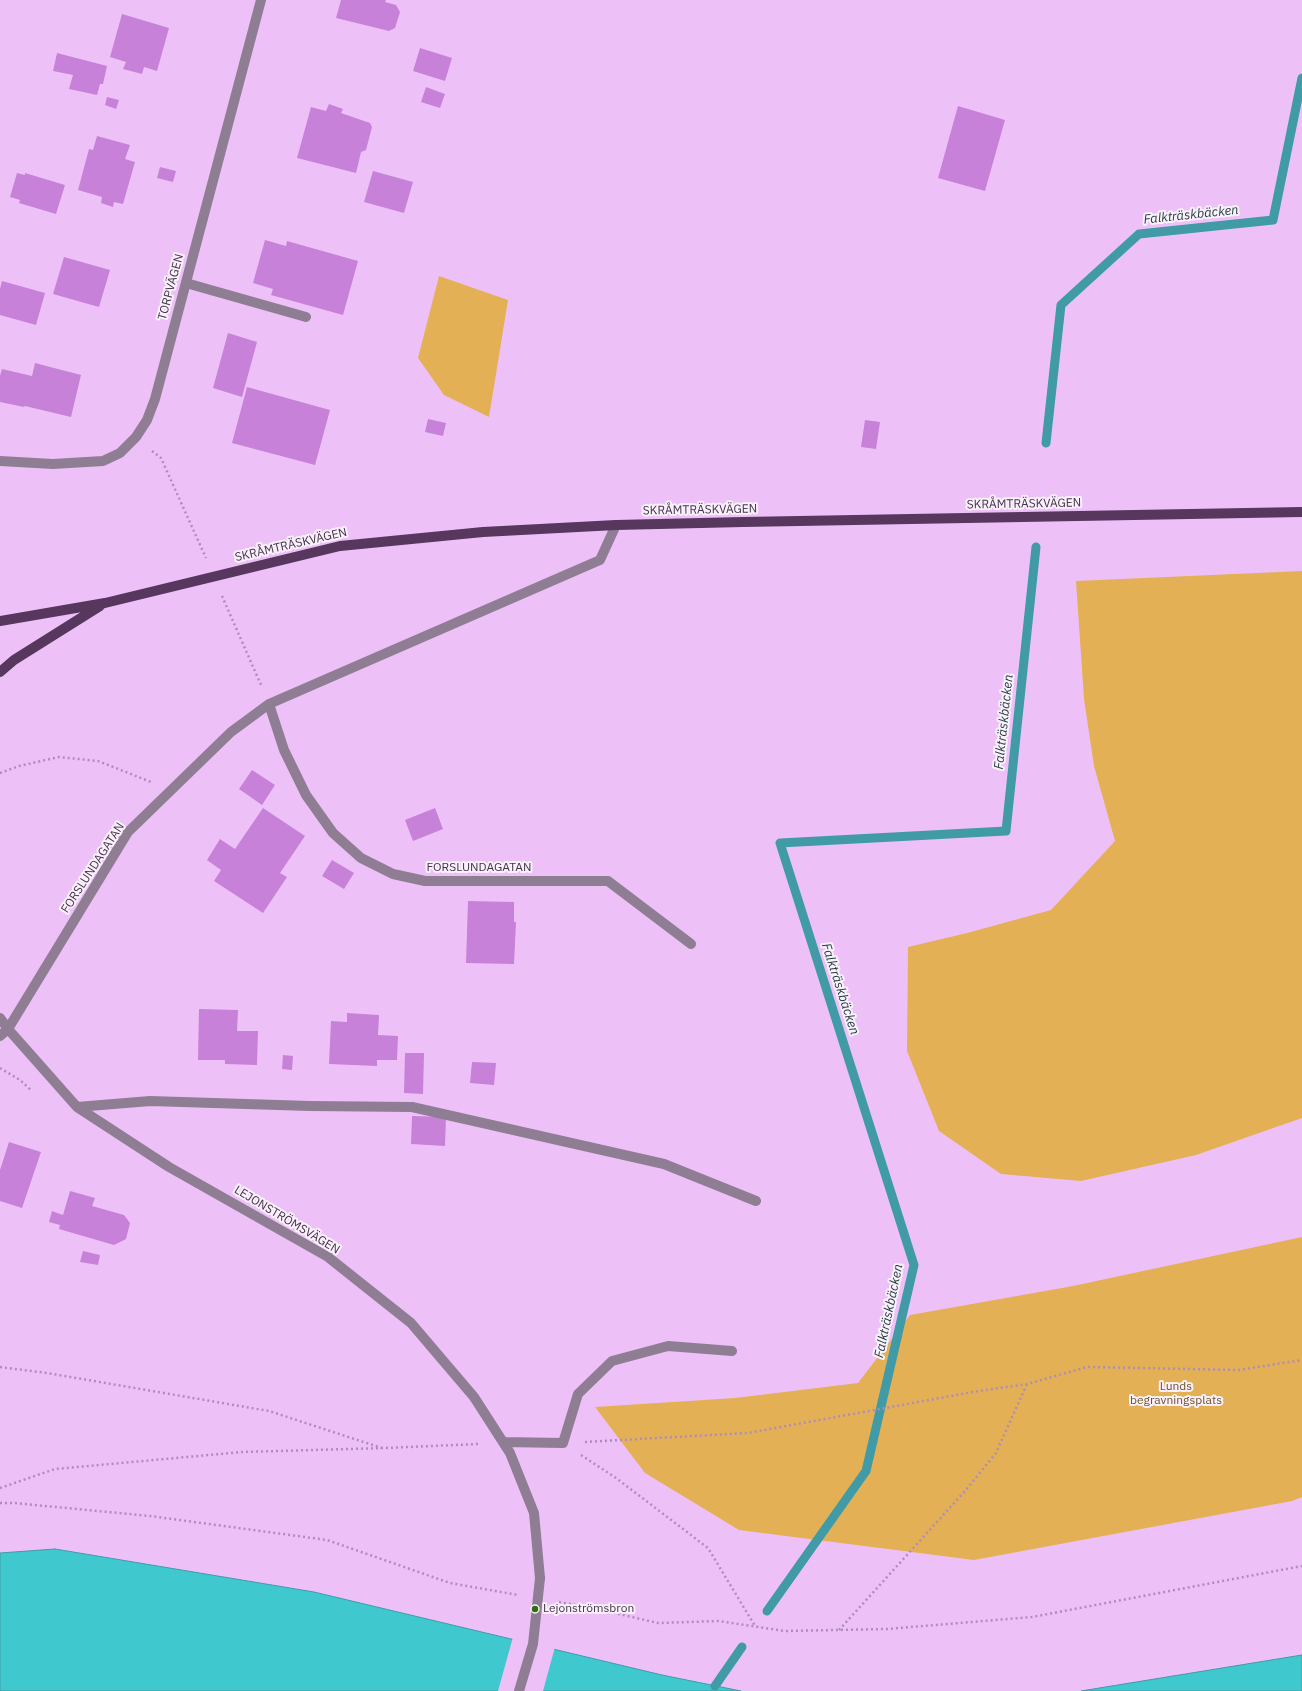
<!DOCTYPE html>
<html>
<head>
<meta charset="utf-8">
<style>
  body { margin:0 }
  canvas { display:block; background:#edc1f8 }
</style>
</head>
<body>
<canvas width="1302" height="1691"></canvas>
<script>
const ctx = document.querySelector('canvas').getContext('2d');
ctx.lineJoin = 'round';
function fillPath(path, color) { ctx.fillStyle = color; ctx.fill(path, 'evenodd'); }
const toPath = rows => new Path2D(rows.map(r => 'M' + r).join(''));
function trace(path, color, width, dash) { ctx.strokeStyle = color; ctx.lineWidth = width; ctx.lineCap = dash ? 'butt' : 'round'; ctx.setLineDash(dash || []); ctx.stroke(path); }
function drawText(font, color, halo, rows, align = 'center') {
  ctx.font = font + ' "IBM Plex Sans",sans-serif'; ctx.lineWidth = 4; ctx.setLineDash([]); ctx.textBaseline = 'middle'; ctx.strokeStyle = halo; ctx.fillStyle = color; for (const [text, x, y, turn = 0] of rows) {
    ctx.save(); ctx.translate(x, y); ctx.rotate((+turn || 0) * Math.PI / 180); ctx.textAlign = isNaN(turn) ? turn : align; if (halo) ctx.strokeText(text, 0, 0); ctx.fillText(text, 0, 0); ctx.restore();
  }
}
fillPath(toPath([
  [439,276,508,300,489,417,444,395,418,358],
  [1302,571,1302,1118,1196,1155,1081,1181,1001,1174,939,1131,907,1051,908,947,967,933,1051,910,1115,841,1094,766,1084,699,1076,581],
  [1302,1237,1302,1497,1292,1501,974,1560,739,1530,645,1473,595,1407,735,1398,858,1383,910,1315,1073,1286]
]), '#e4b056');
const water = toPath([
  [55,1549,314,1592,662,1675,741,1691,0,1691,0,1553,55,1549],
  [1302,1655,1302,1691,1081,1691,1302,1655]
]);
fillPath(water, '#3fc8ce');
trace(water, '#409ba6', 1);
fillPath(toPath([
  [513,1637,555,1647,543,1691,498,1691]
]), '#edc1f8');
trace(toPath([
  [1046,443,1061,305,1139,234,1273,220,1302,78],
  [767,1611,866,1471,914,1265,780,843,1006,831,1036,547],
  [715,1686,742,1647]
]), '#409ba6', 9);
fillPath(toPath([
  [341,0,386,0,385,2,396,5,400,12,395,28,389,31,336,18],
  [122,14,169,28,157,71,144,67,142,74,123,69,126,62,110,57],
  [420,48,452,58,445,81,413,71],
  [57,53,107,66,103,84,100,84,97,95,69,89,73,75,53,71],
  [426,87,445,94,440,108,421,102],
  [107,97,119,100,116,109,105,105],
  [329,104,343,109,341,113,370,123,372,127,366,150,361,152,356,173,297,158,311,107,326,111],
  [958,106,1005,120,985,191,938,178],
  [97,136,130,145,125,159,135,162,123,204,114,202,113,207,101,203,102,197,78,190,89,149,93,150],
  [160,167,176,171,173,182,157,178],
  [373,171,413,182,404,213,364,202],
  [17,173,25,175,25,173,65,185,56,214,19,203,20,200,10,197],
  [265,240,286,246,287,241,358,261,343,315,271,295,273,289,253,283],
  [64,257,110,270,99,307,53,294],
  [2,281,45,293,36,325,0,315,0,289],
  [228,333,257,342,242,397,213,388],
  [35,363,81,375,71,417,25,406,24,407,0,402,0,376,2,369,32,376],
  [247,387,330,410,315,465,232,443],
  [428,419,446,423,443,436,425,432],
  [865,420,880,422,876,449,861,447],
  [252,770,275,785,262,805,239,789],
  [263,808,305,836,280,873,287,877,263,913,214,881,221,870,207,860,220,839,235,849],
  [435,808,443,829,413,841,405,820],
  [332,860,354,873,344,889,322,876],
  [468,901,514,902,514,922,516,922,514,964,466,963],
  [199,1009,238,1010,237,1031,258,1031,257,1065,225,1064,225,1060,198,1060],
  [347,1013,379,1015,378,1035,398,1036,397,1060,377,1060,377,1066,329,1064,331,1021,347,1022],
  [405,1053,424,1053,423,1094,404,1093],
  [283,1055,293,1056,292,1070,282,1069],
  [472,1062,496,1063,494,1085,470,1083],
  [412,1116,446,1117,445,1146,411,1144],
  [9,1142,41,1152,22,1208,0,1201,0,1170],
  [70,1191,95,1198,92,1206,124,1215,130,1223,126,1239,114,1245,59,1229,60,1225,49,1222,52,1211,63,1215],
  [83,1251,100,1255,98,1265,80,1262]
]), '#c781d8');
trace(toPath([
  [152,451,161,458,206,558],
  [222,596,261,685],
  [0,773,19,766,59,757,98,761,151,782],
  [0,1068,20,1080,32,1091],
  [0,1367,47,1373,269,1411,382,1448],
  [585,1442,748,1433,973,1392,1027,1384,1087,1367,1239,1370,1302,1360],
  [581,1455,616,1478,708,1548,755,1626],
  [0,1488,55,1469,242,1452,385,1448,478,1444],
  [0,1503,14,1503,150,1516,327,1540,450,1583,518,1595],
  [559,1602,593,1608,658,1623,719,1621,784,1631,887,1629,1032,1617,1302,1566],
  [839,1630,965,1491,996,1453,1027,1384]
]), '#af8db8', 2.5, [2, 3]);
trace(toPath([
  [186,283,306,317],
  [0,461,53,464,103,461,120,453,136,437,147,420,155,399,261,0],
  [269,704,284,750,306,795,333,833,361,858,393,874,425,881,608,881,691,944],
  [0,1018,8,1029,77,1107,169,1167,328,1257,411,1323,474,1397,510,1453,534,1513,540,1578],
  [0,1036,8,1029,128,832,231,732,269,704,600,560,616,525],
  [77,1107,150,1101,310,1106,412,1107,664,1164,756,1201],
  [503,1442,563,1443,578,1394,612,1361,668,1346,732,1351]
]), '#8f7d94', 10);
trace(toPath([
  [0,621,105,603,340,546,483,532,616,525,743,522,1302,512],
  [0,672,14,660,100,606]
]), '#57375e', 10);
trace(toPath([
  [519,1691,533,1644,540,1578]
]), '#8f7d94', 10);
for (const [x, y, r, color] of [
  [535,1609,4,"#29700f"]
]) { const dot = new Path2D(); dot.arc(x, y, r, 0, 2 * Math.PI); ctx.fillStyle = color; ctx.fill(dot); trace(dot, '#faf1fc', 1.5); }
drawText('12px', '#443349', '#faf1fc', [
  ["TORPVÄGEN",171,287,-75],
  ["SKRÅMTRÄSKVÄGEN",1024,504,-1],
  ["SKRÅMTRÄSKVÄGEN",700,510,-1],
  ["SKRÅMTRÄSKVÄGEN",291,545,-13],
  ["FORSLUNDAGATAN",93,868,-57],
  ["FORSLUNDAGATAN",479,868],
  ["LEJONSTRÖMSVÄGEN",287,1220,31]
]);
drawText('12px', '#6a5125', '#faf1fc', [
  ["Lunds",1176,1387],
  ["begravningsplats",1176,1401]
]);
drawText('12px', '#443349', '#faf1fc', [
  ["Lejonströmsbron",543,1609]
], 'left');
drawText('italic 13px', '#1e3a3c', '#faf1fc', [
  ["Falkträskbäcken",1191,215,-6],
  ["Falkträskbäcken",1004,722,-84],
  ["Falkträskbäcken",840,989,72],
  ["Falkträskbäcken",889,1311,-78]
]);
</script>
</body>
</html>
